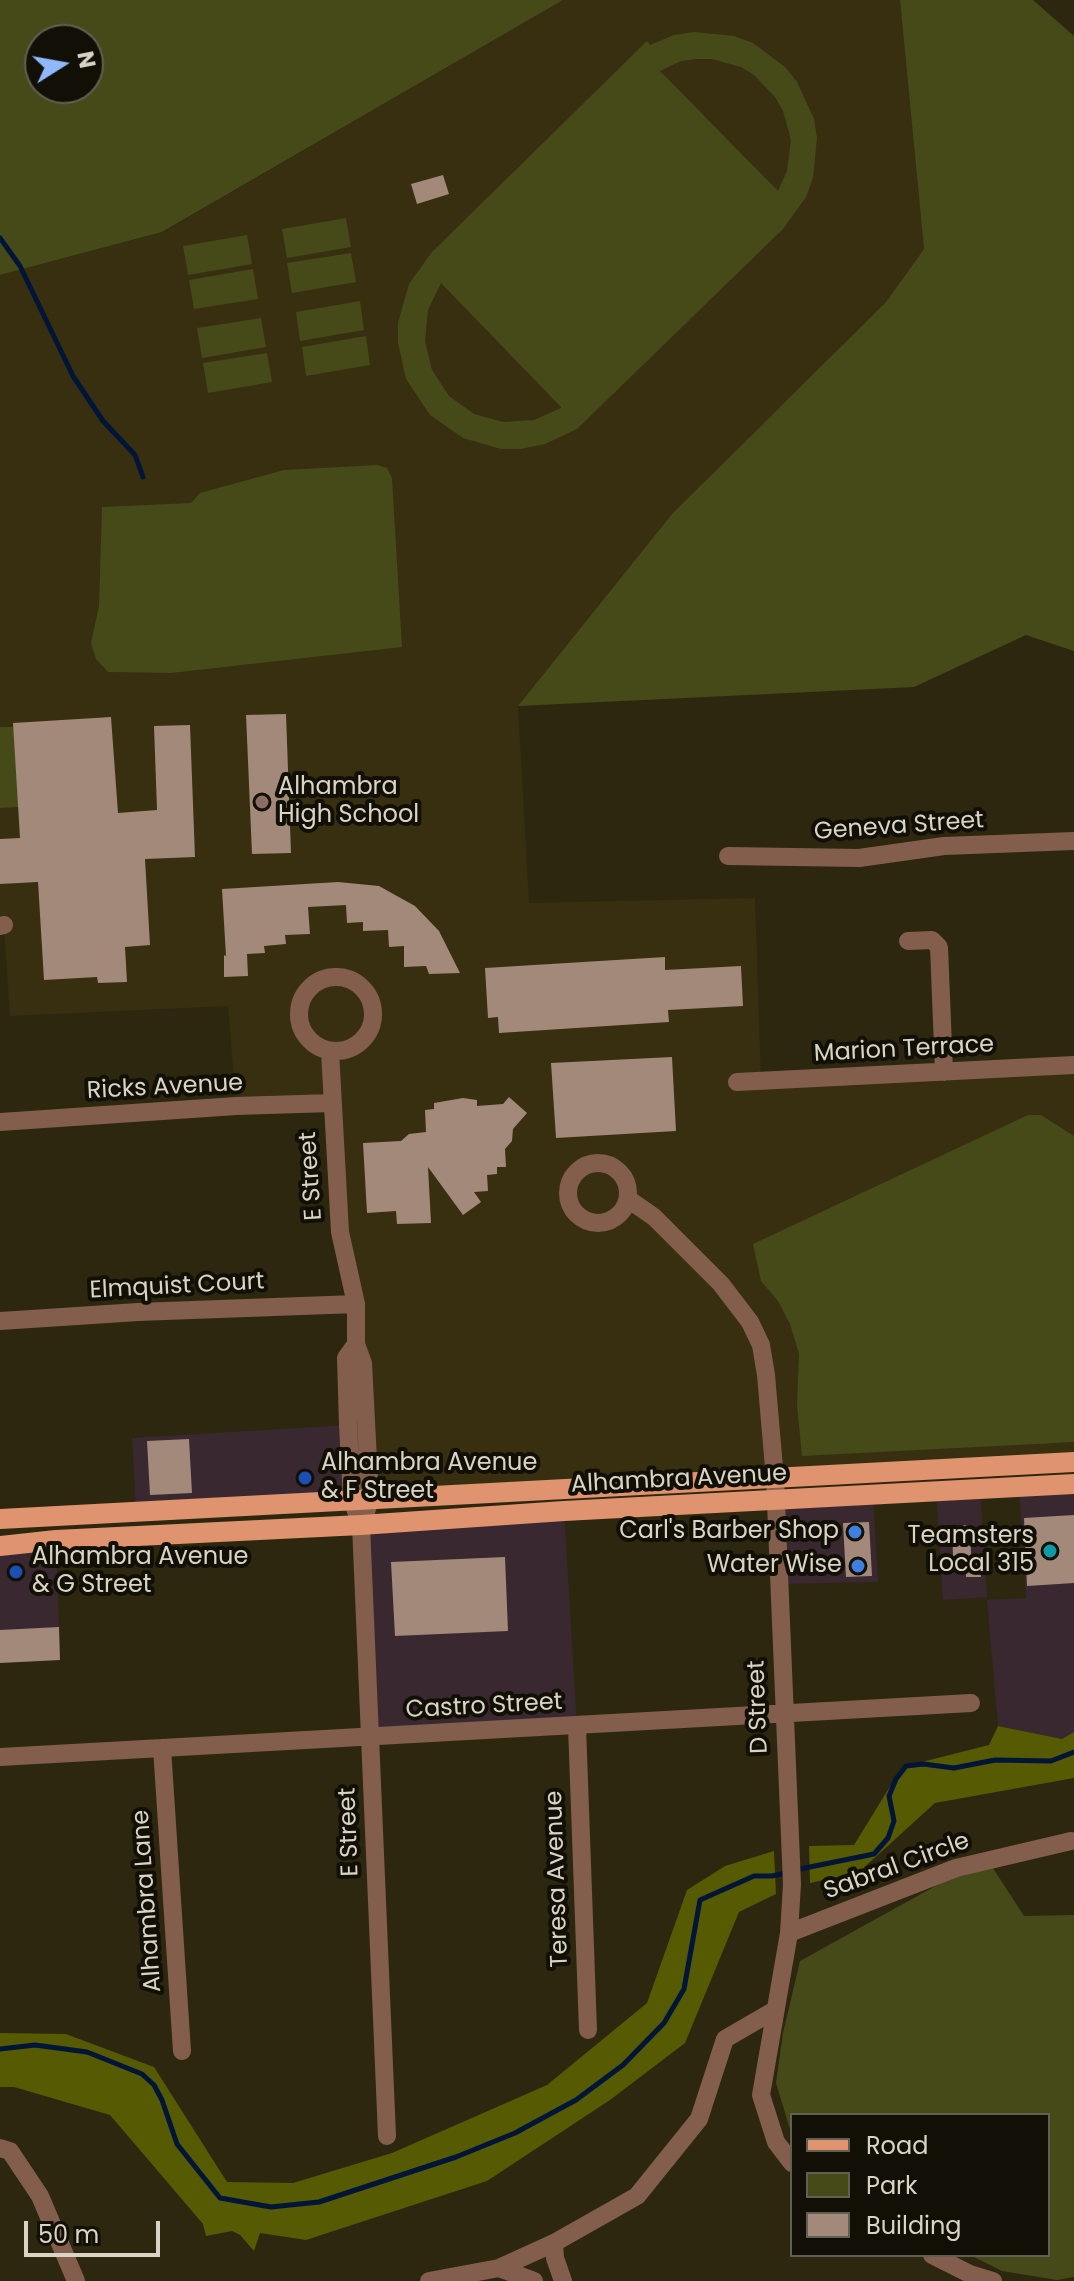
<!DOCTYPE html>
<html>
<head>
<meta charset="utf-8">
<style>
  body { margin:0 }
  #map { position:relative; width:1074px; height:2281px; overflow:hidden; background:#2d270f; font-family:Poppins,sans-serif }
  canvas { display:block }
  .legend { position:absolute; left:790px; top:2113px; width:260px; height:144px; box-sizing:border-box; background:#121006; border:2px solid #615e53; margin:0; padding:10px 14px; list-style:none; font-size:24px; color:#d8d4c6 }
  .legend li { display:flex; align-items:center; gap:16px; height:40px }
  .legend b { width:40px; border:2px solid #615e53 }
  .north { position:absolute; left:24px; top:24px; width:80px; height:80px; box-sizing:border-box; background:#121006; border:2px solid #615e53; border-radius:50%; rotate:79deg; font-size:22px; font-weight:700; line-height:32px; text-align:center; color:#d8d4c6 }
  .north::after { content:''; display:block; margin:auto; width:28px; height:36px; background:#8fb8fd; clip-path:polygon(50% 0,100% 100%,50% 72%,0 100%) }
  .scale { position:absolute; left:24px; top:2221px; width:136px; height:36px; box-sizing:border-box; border:4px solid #d8d4c6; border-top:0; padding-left:10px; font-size:24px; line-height:28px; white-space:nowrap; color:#d8d4c6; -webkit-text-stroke:6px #121006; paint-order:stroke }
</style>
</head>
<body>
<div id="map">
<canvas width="1074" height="2281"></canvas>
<ul class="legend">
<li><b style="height:10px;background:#df936f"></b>Road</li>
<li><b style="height:22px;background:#464a18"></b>Park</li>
<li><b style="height:22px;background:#a3897a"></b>Building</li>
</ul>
<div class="north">N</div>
<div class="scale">50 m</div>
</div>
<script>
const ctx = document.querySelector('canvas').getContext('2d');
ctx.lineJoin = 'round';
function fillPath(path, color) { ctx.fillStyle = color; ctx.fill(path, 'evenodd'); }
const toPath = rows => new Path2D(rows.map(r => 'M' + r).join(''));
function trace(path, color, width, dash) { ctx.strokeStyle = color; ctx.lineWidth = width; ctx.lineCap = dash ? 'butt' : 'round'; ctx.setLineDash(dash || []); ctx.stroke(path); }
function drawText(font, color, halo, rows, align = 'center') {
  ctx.font = font + ' Poppins,sans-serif'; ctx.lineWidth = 8; ctx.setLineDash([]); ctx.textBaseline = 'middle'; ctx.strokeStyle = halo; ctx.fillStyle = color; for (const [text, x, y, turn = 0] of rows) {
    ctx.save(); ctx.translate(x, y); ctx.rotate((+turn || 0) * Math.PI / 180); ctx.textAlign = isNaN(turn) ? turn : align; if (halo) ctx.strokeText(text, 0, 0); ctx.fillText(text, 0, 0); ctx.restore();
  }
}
fillPath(toPath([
  [348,1425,352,1500,136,1512,132,1438],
  [1074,1486,1074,1732,1062,1739,998,1726,987,1600,1026,1598,1019,1488],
  [980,1489,987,1597,943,1600,936,1491],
  [873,1496,878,1582,779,1584,775,1502],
  [564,1511,577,1726,370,1737,361,1525],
  [56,1540,60,1660,0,1663,0,1546]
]), '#3a2830');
fillPath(toPath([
  [563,0,900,0,924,249,886,302,672,514,518,706,529,903,755,898,761,1081,1074,1065,1074,1462,370,1499,332,1104,236,1106,228,1006,10,1016,4,926,0,926,0,275,163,232]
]), '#372f0f');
fillPath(toPath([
  [0,0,563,0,162,232,0,275],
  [40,40,88,40,88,88,40,88],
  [900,0,1033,0,1074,36,1074,651,1026,635,914,687,518,706,672,514,886,302,924,249],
  [694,32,734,36,753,43,785,67,797,82,814,119,817,138,813,178,806,197,783,229,577,429,545,444,521,449,501,449,463,438,430,415,406,379,398,343,398,323,409,284,432,252,647,41,650,45,674,35],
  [696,59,712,59,741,67,754,75,775,97,783,111,791,140,787,171,778,191,660,71,681,61],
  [441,283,561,407,561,408,534,420,503,422,474,414,449,396,432,370,425,341,428,310],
  [346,218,351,247,287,258,282,229],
  [247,235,252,264,188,275,183,246],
  [351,253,356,282,292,293,287,263],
  [253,269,258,299,194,309,189,280],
  [360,301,364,330,300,341,296,312],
  [261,318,266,347,202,358,197,328],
  [366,336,370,365,306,376,302,347],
  [267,353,272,382,208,393,203,363],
  [377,465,387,468,392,478,402,647,171,673,108,672,96,659,91,643,99,606,102,507,191,503,200,493,284,470],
  [0,727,14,727,19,807,0,808],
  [1028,1115,1041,1115,1074,1136,1074,1442,802,1456,797,1405,799,1354,790,1324,778,1301,761,1281,753,1244],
  [991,1865,1024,1916,1074,1915,1074,2277,1057,2280,1002,2271,970,2255,1048,2255,1048,2115,792,2115,792,2136,776,2083,783,2033,800,1961,959,1873]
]), '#464a18');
fillPath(toPath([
  [998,1726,1062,1739,1074,1732,1074,1778,935,1803,859,1872,810,1883,809,1846,854,1845,902,1767,989,1745],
  [774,1851,776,1894,739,1912,685,2043,610,2100,487,2181,306,2240,260,2233,254,2251,240,2235,232,2231,206,2236,203,2224,110,2115,14,2087,0,2087,0,2033,66,2034,154,2067,227,2182,293,2183,392,2153,547,2085,647,2003,687,1890,725,1866]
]), '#555a03');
trace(toPath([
  [0,238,20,266,73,376,103,421,135,455,143,477],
  [795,1870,874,1854,888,1838,894,1821,889,1796,896,1779,906,1766,923,1764,954,1768,995,1760,1051,1761,1074,1752],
  [0,2049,35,2045,87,2052,142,2074,154,2085,162,2100,177,2144,220,2198,271,2207,319,2202,456,2157,515,2133,576,2100,623,2065,664,2023,684,1989,700,1900,754,1876,772,1876,786,1873]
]), '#001537', 5);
fillPath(toPath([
  [443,175,449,194,417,204,411,184],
  [286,714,291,853,252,854,246,715],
  [111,717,118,813,157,810,154,726,190,725,195,857,145,859,150,945,125,947,127,982,98,983,97,977,44,980,38,882,0,884,0,839,20,838,13,723],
  [338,882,379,886,415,906,439,931,460,973,429,974,426,966,404,967,404,946,389,947,388,930,363,931,363,922,347,923,346,905,308,907,310,934,285,935,286,944,264,946,265,953,247,954,248,976,224,977,224,955,226,956,222,889],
  [665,957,665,970,741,966,743,1006,668,1010,669,1022,499,1033,498,1017,488,1018,485,968],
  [672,1057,676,1131,556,1138,551,1063],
  [509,1097,527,1113,513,1129,512,1141,505,1149,506,1167,497,1167,497,1174,487,1175,488,1191,474,1192,481,1202,463,1215,428,1167,431,1223,397,1224,396,1211,367,1213,363,1143,401,1141,409,1134,426,1132,425,1110,434,1109,434,1103,463,1098,477,1100,477,1106,503,1104],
  [189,1439,192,1493,150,1495,147,1441],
  [1074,1515,1074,1583,1027,1586,1024,1518],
  [869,1522,872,1576,846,1577,843,1523],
  [970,1525,971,1554,980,1553,981,1577,966,1577,966,1556,953,1556,952,1526],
  [505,1557,508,1631,395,1636,391,1562],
  [59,1627,60,1660,0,1663,0,1630]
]), '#a3897a');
trace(toPath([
  [728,856,859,858,944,846,1074,841],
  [0,926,4,925],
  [908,941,932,940,939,947,944,1072],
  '299 1014a37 37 0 1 1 74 0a37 37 0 1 1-74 0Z',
  [330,1051,340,1232,356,1304,356,1344,363,1363,370,1499,366,1512],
  [737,1082,1074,1065],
  [0,1122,236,1106,332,1103],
  '568 1193a30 30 0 1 1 60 0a30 30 0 1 1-60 0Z',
  [628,1199,654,1217,721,1284,750,1322,761,1345,766,1375,775,1479,792,1884,789,1933,761,2095,776,2142,792,2163],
  [0,1321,138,1312,356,1304],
  [356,1344,346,1358,348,1425,352,1500,361,1525,387,2136],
  [577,1726,588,2030],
  [162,1748,182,2051],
  [0,1757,971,1703],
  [789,1933,956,1868,1071,1841],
  [0,2148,10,2151,40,2196,76,2281],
  [554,2243,555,2258,563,2281],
  [932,2255,970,2274,993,2281],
  [499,2268,534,2281],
  [429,2281,499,2268,554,2243,637,2196,699,2119,725,2039,775,2010]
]), '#835e4c', 18);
trace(toPath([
  [0,1519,1074,1462],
  [0,1546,56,1540,361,1525,564,1511,1074,1484]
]), '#df936f', 20);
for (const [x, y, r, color] of [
  [262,802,8,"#8d6e63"],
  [305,1478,8,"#1a4fb4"],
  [855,1532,8,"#3f7fe0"],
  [1050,1551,8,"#0f9aa8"],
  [858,1566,8,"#3f7fe0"],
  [16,1572,8,"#1a4fb4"]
]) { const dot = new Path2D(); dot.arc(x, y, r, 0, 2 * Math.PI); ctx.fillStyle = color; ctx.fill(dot); trace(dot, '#121006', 3); }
drawText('24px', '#d8d4c6', '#121006', [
  ["Alhambra",278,788],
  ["High School",278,816],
  ["Alhambra Avenue",321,1464],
  ["& F Street",321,1492],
  ["Carl's Barber Shop",839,1532,"right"],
  ["Teamsters",1034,1537,"right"],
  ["Local 315",1034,1565,"right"],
  ["Alhambra Avenue",32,1558],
  ["& G Street",32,1586],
  ["Water Wise",842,1566,"right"]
], 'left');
drawText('24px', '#d8d4c6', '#121006', [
  ["Geneva Street",899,827,-4],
  ["Marion Terrace",904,1050,-3],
  ["Ricks Avenue",165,1088,-3],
  ["E Street",312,1176,-94],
  ["Elmquist Court",177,1287,-3],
  ["Alhambra Avenue",679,1480,-3],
  ["Castro Street",484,1707,-3],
  ["D Street",759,1707,-92],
  ["E Street",350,1832,-92],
  ["Sabral Circle",897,1867,-20],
  ["Teresa Avenue",558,1879,-92],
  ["Alhambra Lane",148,1901,-94]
]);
</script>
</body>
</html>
